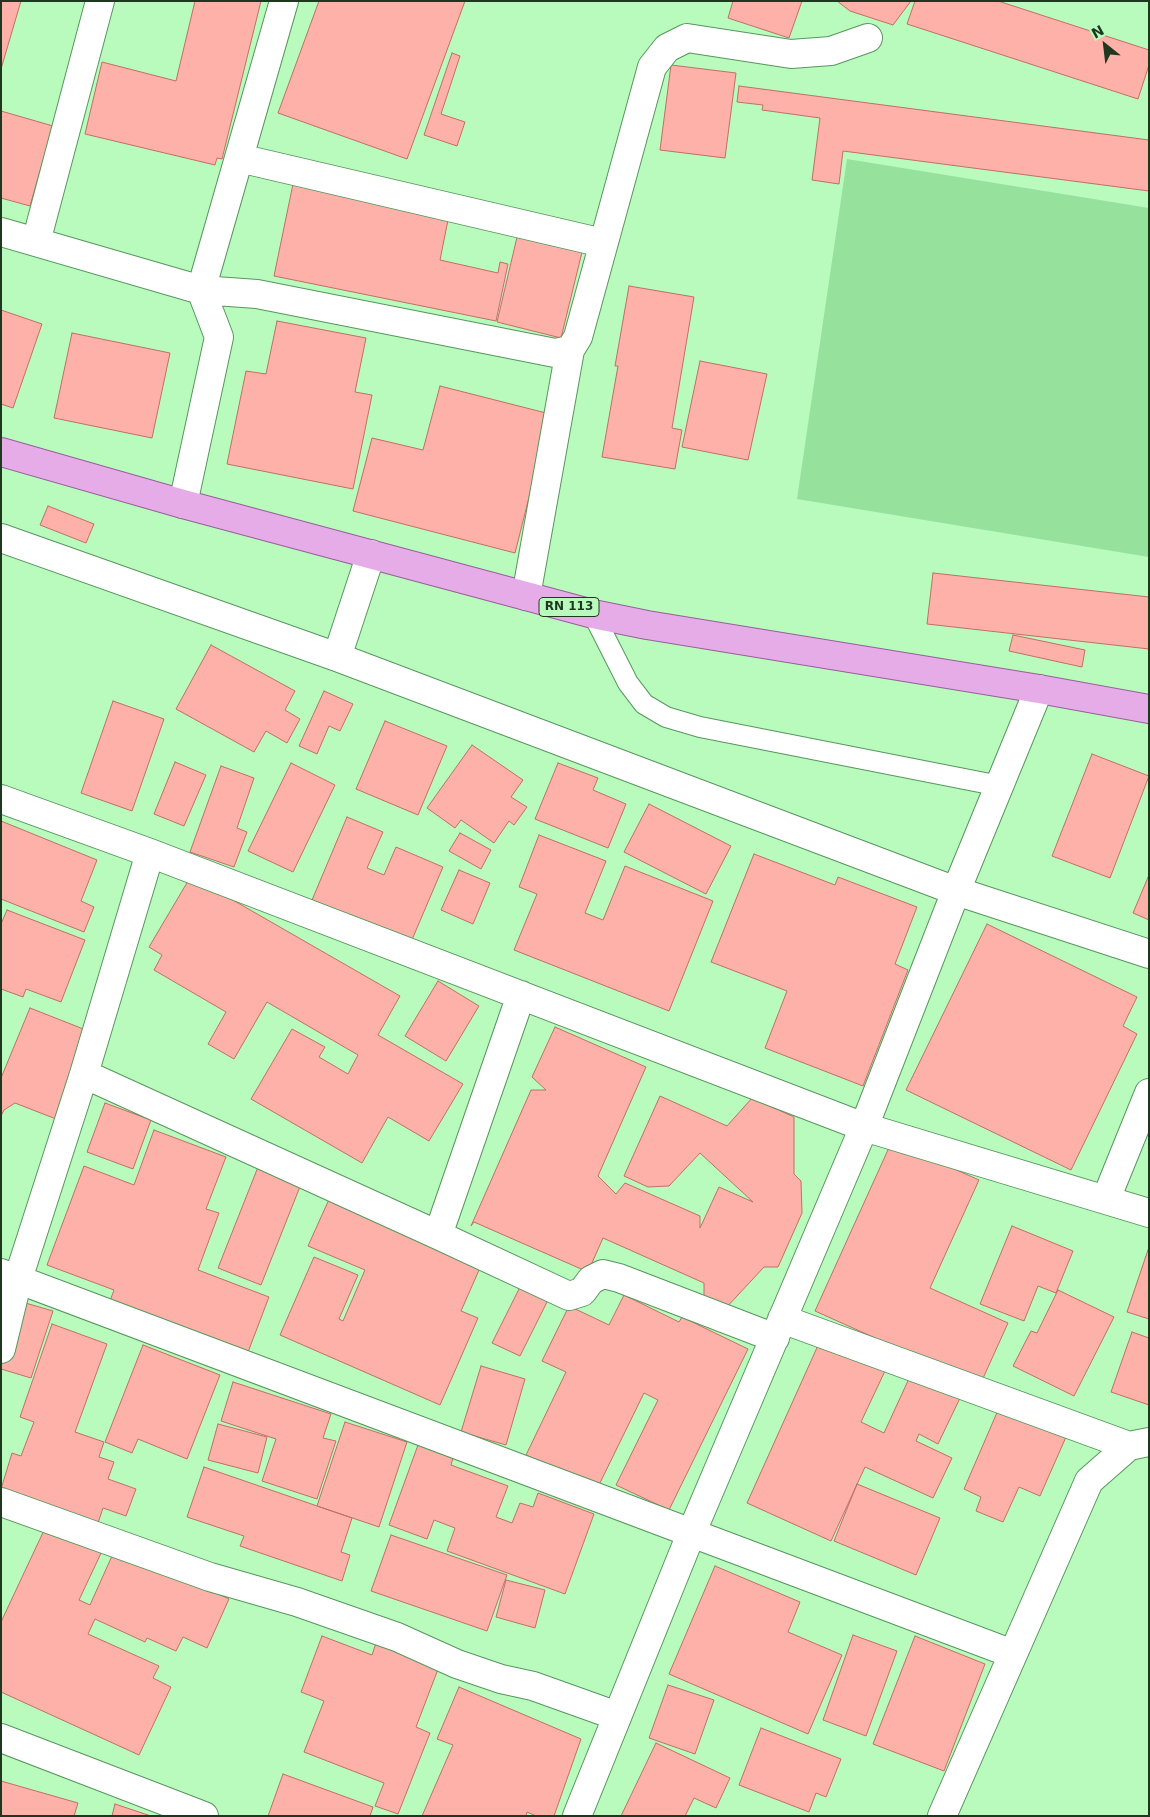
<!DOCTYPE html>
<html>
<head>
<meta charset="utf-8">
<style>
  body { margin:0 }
  #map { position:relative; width:1150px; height:1817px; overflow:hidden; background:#b8fbbd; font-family:"DejaVu Sans",sans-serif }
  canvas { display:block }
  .frame { position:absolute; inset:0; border:2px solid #1e3820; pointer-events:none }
  .north { position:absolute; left:1080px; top:20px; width:50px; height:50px; -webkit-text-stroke:4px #b8fbbd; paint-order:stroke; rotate:331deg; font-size:14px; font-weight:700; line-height:20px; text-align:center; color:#1e3820 }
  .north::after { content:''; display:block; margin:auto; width:18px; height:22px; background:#1e3820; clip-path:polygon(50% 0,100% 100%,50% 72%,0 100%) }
</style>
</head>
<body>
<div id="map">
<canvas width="1150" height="1817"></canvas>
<div class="frame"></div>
<div class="north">N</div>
</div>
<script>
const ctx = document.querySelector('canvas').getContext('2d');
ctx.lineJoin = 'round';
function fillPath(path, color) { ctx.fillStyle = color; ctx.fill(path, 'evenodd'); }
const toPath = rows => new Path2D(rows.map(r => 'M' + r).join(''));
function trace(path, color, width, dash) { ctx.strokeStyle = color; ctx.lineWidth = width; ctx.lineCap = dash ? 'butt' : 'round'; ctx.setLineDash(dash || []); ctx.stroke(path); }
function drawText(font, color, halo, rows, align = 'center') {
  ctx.font = font + ' "DejaVu Sans",sans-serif'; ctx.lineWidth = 4.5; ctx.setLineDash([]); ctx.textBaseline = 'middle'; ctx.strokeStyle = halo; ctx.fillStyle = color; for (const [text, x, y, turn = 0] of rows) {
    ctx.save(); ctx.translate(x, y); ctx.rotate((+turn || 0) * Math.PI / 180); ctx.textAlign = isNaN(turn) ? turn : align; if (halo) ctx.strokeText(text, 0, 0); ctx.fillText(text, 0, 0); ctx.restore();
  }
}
fillPath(toPath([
  [847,159,1149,208,1149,557,797,499]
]), '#96e19c');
const building = toPath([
  [1,1,21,1,1,69,1,1],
  [195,1,261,1,222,159,217,158,215,165,85,134,102,62,176,81,195,1],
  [319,1,465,1,407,159,278,113,319,1],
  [733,1,802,1,789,38,728,18,733,1],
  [837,1,911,1,893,25,850,11,837,1],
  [915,1,998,1,1149,50,1149,65,1138,99,907,24,915,1],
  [452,53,460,56,441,114,465,122,457,146,424,135,452,53],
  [671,65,736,73,725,158,660,150,671,65],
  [739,86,1149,140,1149,191,843,151,839,184,812,180,820,118,762,110,763,105,737,102,739,86],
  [1,111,53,126,30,206,1,198,1,111],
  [293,184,449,215,440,260,498,273,500,262,508,264,496,321,274,276,293,184],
  [518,233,583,248,561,338,497,322,518,233],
  [629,286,694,297,672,428,682,430,675,469,602,457,618,366,615,366,629,286],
  [1,310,42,324,13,408,1,404,1,310],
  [277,321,366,338,355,392,372,395,353,489,227,464,246,371,266,374,277,321],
  [72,333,170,353,152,438,54,418,72,333],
  [700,361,767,374,748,460,682,447,700,361],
  [440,386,550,414,515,553,353,511,372,438,423,450,440,386],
  [48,506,94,524,86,543,40,525,48,506],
  [933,573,1149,597,1149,649,927,624,933,573],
  [1013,635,1085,650,1082,667,1009,651,1013,635],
  [211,645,295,691,285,710,300,719,287,743,266,731,254,752,176,709,211,645],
  [324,691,353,704,340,731,329,726,317,754,299,746,324,691],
  [113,701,164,719,132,811,81,793,113,701],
  [385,721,447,746,418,815,356,789,385,721],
  [472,745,523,780,511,797,527,807,514,825,509,821,494,843,461,820,455,828,427,808,472,745],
  [1092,754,1149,776,1110,878,1052,856,1092,754],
  [175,762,206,775,184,826,154,814,175,762],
  [291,763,335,785,293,872,248,851,291,763],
  [558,763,598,778,593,790,626,804,608,848,535,819,558,763],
  [221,766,254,778,237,828,247,832,234,867,190,852,221,766],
  [649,804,731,846,706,894,624,852,649,804],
  [347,817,383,832,367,868,384,875,396,847,443,867,411,942,312,900,347,817],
  [1,821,97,860,81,901,94,907,84,932,1,899,1,821],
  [460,833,491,850,481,869,449,851,460,833],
  [539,835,606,861,585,913,603,920,625,866,713,901,669,1011,514,950,537,894,519,887,539,835],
  [754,854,835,885,838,877,917,907,895,964,908,970,863,1086,765,1048,787,991,711,962,754,854],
  [459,870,490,883,473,924,441,910,459,870],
  [1149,875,1149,920,1133,913,1149,875],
  [191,876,400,996,378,1035,463,1084,429,1141,388,1117,362,1163,251,1099,292,1029,325,1047,319,1057,348,1074,358,1055,267,1002,234,1059,208,1044,226,1012,154,970,162,955,149,947,191,876],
  [7,910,85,940,61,1002,26,989,23,997,1,989,1,924,7,910],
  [987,924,1137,997,1123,1026,1137,1034,1071,1170,906,1090,987,924],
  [438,981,479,1006,446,1061,405,1036,438,981],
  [30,1008,91,1032,56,1119,15,1103,4,1110,1,1116,1,1078,30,1008],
  [555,1027,646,1067,598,1176,616,1194,625,1183,700,1216,700,1228,719,1187,753,1202,700,1153,669,1186,648,1187,624,1176,660,1096,727,1126,752,1098,794,1117,794,1174,801,1181,802,1213,778,1267,764,1267,725,1309,704,1299,704,1283,603,1238,588,1272,474,1222,471,1226,531,1090,546,1090,532,1077,555,1027],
  [105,1103,151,1120,133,1169,87,1152,105,1103],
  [154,1130,226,1157,206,1209,219,1213,198,1270,269,1297,245,1360,107,1309,114,1290,47,1265,84,1166,134,1185,154,1130],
  [892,1141,979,1180,930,1288,1008,1323,980,1385,815,1311,892,1141],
  [260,1162,303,1179,261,1285,218,1268,260,1162],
  [331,1195,483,1261,461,1311,478,1318,440,1405,280,1335,314,1257,358,1275,339,1319,343,1321,365,1270,308,1246,331,1195],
  [1012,1226,1073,1251,1056,1293,1038,1286,1024,1321,980,1304,1012,1226],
  [1149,1247,1149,1319,1127,1312,1149,1247],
  [520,1287,548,1300,520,1356,492,1343,520,1287],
  [1058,1290,1114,1317,1074,1396,1013,1366,1031,1331,1037,1333,1058,1290],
  [624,1295,679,1322,682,1317,748,1349,669,1510,616,1485,658,1400,644,1393,597,1489,526,1455,566,1372,542,1361,569,1306,609,1325,624,1295],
  [22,1302,53,1311,31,1378,1,1369,1,1364,22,1302],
  [52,1324,107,1344,75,1432,104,1442,99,1457,114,1462,108,1479,136,1489,126,1516,103,1508,98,1523,1,1489,12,1453,21,1456,34,1422,20,1417,52,1324],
  [1132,1332,1149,1338,1149,1405,1111,1392,1132,1332],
  [820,1341,885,1371,861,1422,884,1433,912,1372,962,1394,938,1444,919,1434,916,1441,952,1458,933,1498,865,1467,831,1541,747,1503,820,1341],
  [143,1345,220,1375,187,1459,138,1439,132,1453,105,1442,143,1345],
  [481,1366,525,1379,506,1445,461,1432,481,1366],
  [233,1382,331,1414,323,1438,336,1441,317,1499,262,1481,276,1439,221,1421,233,1382],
  [999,1408,1066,1437,1040,1496,1019,1487,1003,1522,976,1511,981,1497,964,1489,999,1408],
  [345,1422,407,1442,379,1527,317,1506,345,1422],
  [218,1424,267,1437,258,1473,208,1460,218,1424],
  [418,1445,453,1458,451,1465,508,1486,496,1517,512,1523,520,1503,533,1507,538,1493,594,1514,565,1594,447,1551,455,1528,434,1520,427,1539,389,1525,418,1445],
  [204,1467,352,1518,341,1552,350,1555,342,1581,240,1546,244,1536,187,1517,204,1467],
  [857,1484,940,1518,916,1575,834,1541,857,1484],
  [47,1524,103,1549,79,1600,90,1605,116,1547,229,1599,207,1648,183,1637,176,1651,147,1638,145,1642,95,1619,88,1634,159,1666,153,1678,171,1687,139,1755,1,1692,1,1622,47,1524],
  [391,1535,507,1575,487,1631,371,1591,391,1535],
  [715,1566,800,1602,788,1632,842,1655,808,1734,669,1674,715,1566],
  [506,1580,545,1590,535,1628,496,1617,506,1580],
  [853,1635,897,1651,866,1736,823,1720,853,1635],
  [322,1636,372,1655,377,1640,440,1664,416,1727,430,1733,398,1814,375,1806,384,1783,304,1752,324,1701,301,1692,322,1636],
  [915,1636,985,1664,944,1771,873,1744,915,1636],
  [668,1685,714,1700,695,1754,649,1738,668,1685],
  [459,1687,581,1739,554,1816,536,1816,527,1812,526,1816,422,1816,453,1745,437,1739,459,1687],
  [761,1728,841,1759,826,1797,816,1793,809,1812,739,1785,761,1728],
  [656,1743,730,1778,716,1808,694,1798,685,1816,621,1816,656,1743],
  [283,1774,373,1807,370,1816,268,1816,283,1774],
  [1,1781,78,1803,74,1816,1,1816,1,1781],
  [115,1804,151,1816,112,1816,115,1804]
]);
fillPath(building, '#feb1a8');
trace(building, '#c26e66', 1);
const lane = toPath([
  [593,614,628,683,644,704,666,717,700,727,1000,786]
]);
const street = toPath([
  [239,158,603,243],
  [1,232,201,290,257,294,555,353,570,350,578,337,652,67,667,48,687,38,791,54,831,51,868,38],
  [36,242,100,1],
  [183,504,219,337,201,290,284,1],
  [1,538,337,657,956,891,1149,954],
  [526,596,570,350],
  [337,657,371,554],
  [1,799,150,853,864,1127,1149,1213],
  [84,1074,438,1235,569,1296,582,1292,591,1280,603,1274,619,1278,775,1338],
  [1106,1199,1149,1093],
  [438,1235,521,995],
  [1,1273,1013,1654],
  [782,1319,1129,1446],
  [1,1349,18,1279,84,1074,150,853],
  [1,1502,210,1577,297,1602,397,1637,457,1664,501,1679,533,1686,617,1716],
  [1,1738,204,1816],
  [577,1816,691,1534,864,1127,956,891,1039,689],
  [942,1816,1089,1481,1129,1446,1149,1442]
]);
const primary = toPath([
  [1,452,183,504,593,614,647,625,1039,689,1149,709]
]);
trace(lane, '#57975e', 22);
trace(street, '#57975e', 30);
trace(primary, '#966098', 30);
trace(lane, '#fff', 20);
trace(street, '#fff', 28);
trace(primary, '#e6ace8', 28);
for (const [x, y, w] of [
  [569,607,60]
]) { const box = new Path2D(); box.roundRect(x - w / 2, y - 9.5, w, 19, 4); ctx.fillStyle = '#b8fbbd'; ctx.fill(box); trace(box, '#1e3820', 1); }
drawText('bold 12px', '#1e3820', null, [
  ["RN 113",569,607]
]);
</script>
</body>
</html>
